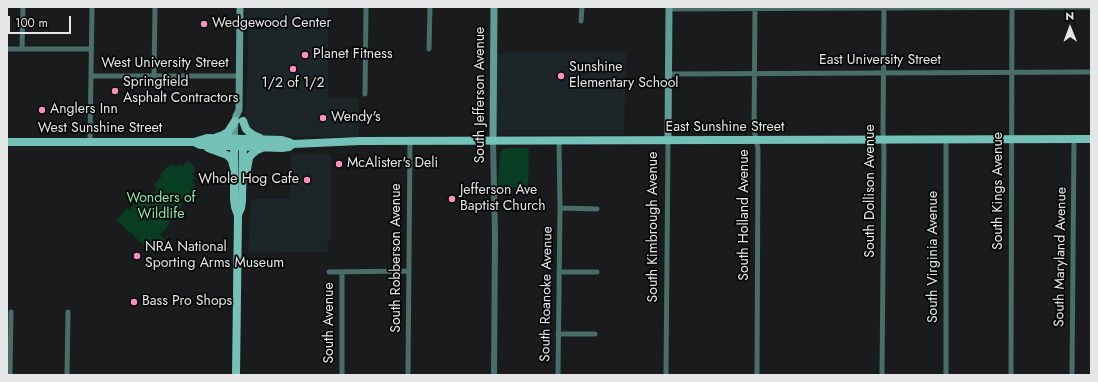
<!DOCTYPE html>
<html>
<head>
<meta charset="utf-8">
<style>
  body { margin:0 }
  #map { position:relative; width:1098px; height:382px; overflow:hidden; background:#191b1c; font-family:Jost,sans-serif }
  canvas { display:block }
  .frame { position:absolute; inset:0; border:8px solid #e4e6e7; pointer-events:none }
  .north { position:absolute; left:1050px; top:8px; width:40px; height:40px; -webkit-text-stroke:3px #050606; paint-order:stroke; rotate:359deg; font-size:11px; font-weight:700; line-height:16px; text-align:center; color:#e4e6e7 }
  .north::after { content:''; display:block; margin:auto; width:14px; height:18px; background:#e4e6e7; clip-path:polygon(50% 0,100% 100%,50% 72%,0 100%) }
  .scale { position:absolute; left:8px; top:16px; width:63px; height:18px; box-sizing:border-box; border:2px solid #e4e6e7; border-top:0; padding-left:5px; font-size:12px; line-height:14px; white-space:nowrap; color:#e4e6e7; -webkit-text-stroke:3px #050606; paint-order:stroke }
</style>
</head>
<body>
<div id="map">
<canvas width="1098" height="382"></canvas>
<div class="frame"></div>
<div class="north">N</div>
<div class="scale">100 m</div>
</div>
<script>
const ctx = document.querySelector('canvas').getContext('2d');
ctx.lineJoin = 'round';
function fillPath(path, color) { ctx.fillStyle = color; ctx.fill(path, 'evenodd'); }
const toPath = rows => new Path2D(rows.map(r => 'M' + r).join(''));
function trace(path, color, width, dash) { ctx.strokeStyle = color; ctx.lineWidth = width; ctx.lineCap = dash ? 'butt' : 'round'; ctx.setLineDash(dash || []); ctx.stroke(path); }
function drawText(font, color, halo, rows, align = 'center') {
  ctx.font = font + ' Jost,sans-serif'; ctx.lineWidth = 3.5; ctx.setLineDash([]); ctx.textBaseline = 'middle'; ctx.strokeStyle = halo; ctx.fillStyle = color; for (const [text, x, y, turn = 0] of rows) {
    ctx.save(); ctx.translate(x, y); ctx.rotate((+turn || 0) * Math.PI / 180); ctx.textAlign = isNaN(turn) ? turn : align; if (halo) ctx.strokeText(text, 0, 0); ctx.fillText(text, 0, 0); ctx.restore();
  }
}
fillPath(toPath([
  [246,7,328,7,328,98,359,98,359,137,265,136,255,134,246,124,246,91,248,74,248,37,246,24],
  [496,53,626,53,624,135,506,135,500,134,496,129],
  [291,154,331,154,331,240,328,240,327,252,248,253,251,199,290,198]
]), '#1c2628');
fillPath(toPath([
  [508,148,529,148,528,188,498,188,500,153,504,149],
  [188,161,196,169,192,174,195,178,192,181,195,184,193,187,194,189,186,198,185,196,182,200,178,197,176,199,183,205,169,222,170,224,160,235,165,239,154,254,116,220,127,208,129,210,141,197,145,202,157,188,154,185,162,176,160,175,168,166,170,167,173,164,176,167,179,164,183,166]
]), '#093d23');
trace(toPath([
  [755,7,754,130,758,149,757,375],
  [669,9,1091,7],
  [581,21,582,7],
  [7,49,91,49],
  [22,49,23,7],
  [429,49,430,7],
  [669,74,1091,72],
  [91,76,239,76],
  [154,76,155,7],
  [365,94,366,7],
  [90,141,92,7],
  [560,208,597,209],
  [329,272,409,271],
  [559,272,597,272],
  [558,334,595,334],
  [10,375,11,312],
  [67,375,68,312],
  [342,375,342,272],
  [408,375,410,141],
  [558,375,560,208,559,141],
  [666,375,668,141],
  [882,375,884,150,883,131,884,7],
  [946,375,946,140],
  [1011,375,1012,7],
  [1072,375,1074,139]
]), '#496d68', 5);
trace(toPath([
  [493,141,495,236,494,375]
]), '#496d68', 6);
trace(toPath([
  [234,139,235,121,236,116,239,110,240,7],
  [493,141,494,7],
  [668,141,669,7]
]), '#629d95', 7);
trace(toPath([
  [243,121,246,129,249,132,253,135,260,138],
  [217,137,223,135,228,132,235,121],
  [7,142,194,142,200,145,282,148,289,147,293,144],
  [194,142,207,138,282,140,289,142,293,144,360,141,1091,139],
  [234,142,234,199,235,207,238,215,236,375],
  [208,148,227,155,232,160,233,165],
  [247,169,249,158,251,155,257,150,262,148],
  [238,215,241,208,242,201,243,143]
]), '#74c2b7', 8);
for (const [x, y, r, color] of [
  [204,24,4,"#fd8ebe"],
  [305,55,4,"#fd8ebe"],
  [293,69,4,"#fd8ebe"],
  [561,76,4,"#fd8ebe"],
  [115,91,4,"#fd8ebe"],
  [42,110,4,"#fd8ebe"],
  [323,118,4,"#fd8ebe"],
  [339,164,4,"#fd8ebe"],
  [307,180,4,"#fd8ebe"],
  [452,199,4,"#fd8ebe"],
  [137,256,4,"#fd8ebe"],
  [134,302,4,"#fd8ebe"]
]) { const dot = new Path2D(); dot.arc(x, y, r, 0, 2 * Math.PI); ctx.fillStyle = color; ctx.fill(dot); trace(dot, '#050606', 1.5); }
drawText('14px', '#e4e6e7', '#050606', [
  ["Wedgewood Center",212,24],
  ["Planet Fitness",313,55],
  ["Sunshine",569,68],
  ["Elementary School",569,84],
  ["Springfield",123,83],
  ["Asphalt Contractors",123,99],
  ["1/2 of 1/2",293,84,"center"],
  ["Anglers Inn",50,110],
  ["Wendy's",331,118],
  ["McAlister's Deli",347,164],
  ["Whole Hog Cafe",299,180,"right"],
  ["Jefferson Ave",460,191],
  ["Baptist Church",460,207],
  ["NRA National",145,248],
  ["Sporting Arms Museum",145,264],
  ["Bass Pro Shops",142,302]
], 'left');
drawText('14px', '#e4e6e7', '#050606', [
  ["East University Street",880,61],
  ["West University Street",165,64],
  ["South Jefferson Avenue",481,95,-90],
  ["East Sunshine Street",725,128],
  ["West Sunshine Street",100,129],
  ["South Dollison Avenue",871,191,-90],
  ["South Kings Avenue",999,191,-90],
  ["South Holland Avenue",745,215,-90],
  ["South Kimbrough Avenue",654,227,-90],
  ["South Virginia Avenue",934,257,-90],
  ["South Maryland Avenue",1061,257,-89],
  ["South Robberson Avenue",397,258,-90],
  ["South Roanoke Avenue",547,294,-89],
  ["South Avenue",330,323,-90]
]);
drawText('14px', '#87e8ae', '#050606', [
  ["Wonders of",161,199],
  ["Wildlife",161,215]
]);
</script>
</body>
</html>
